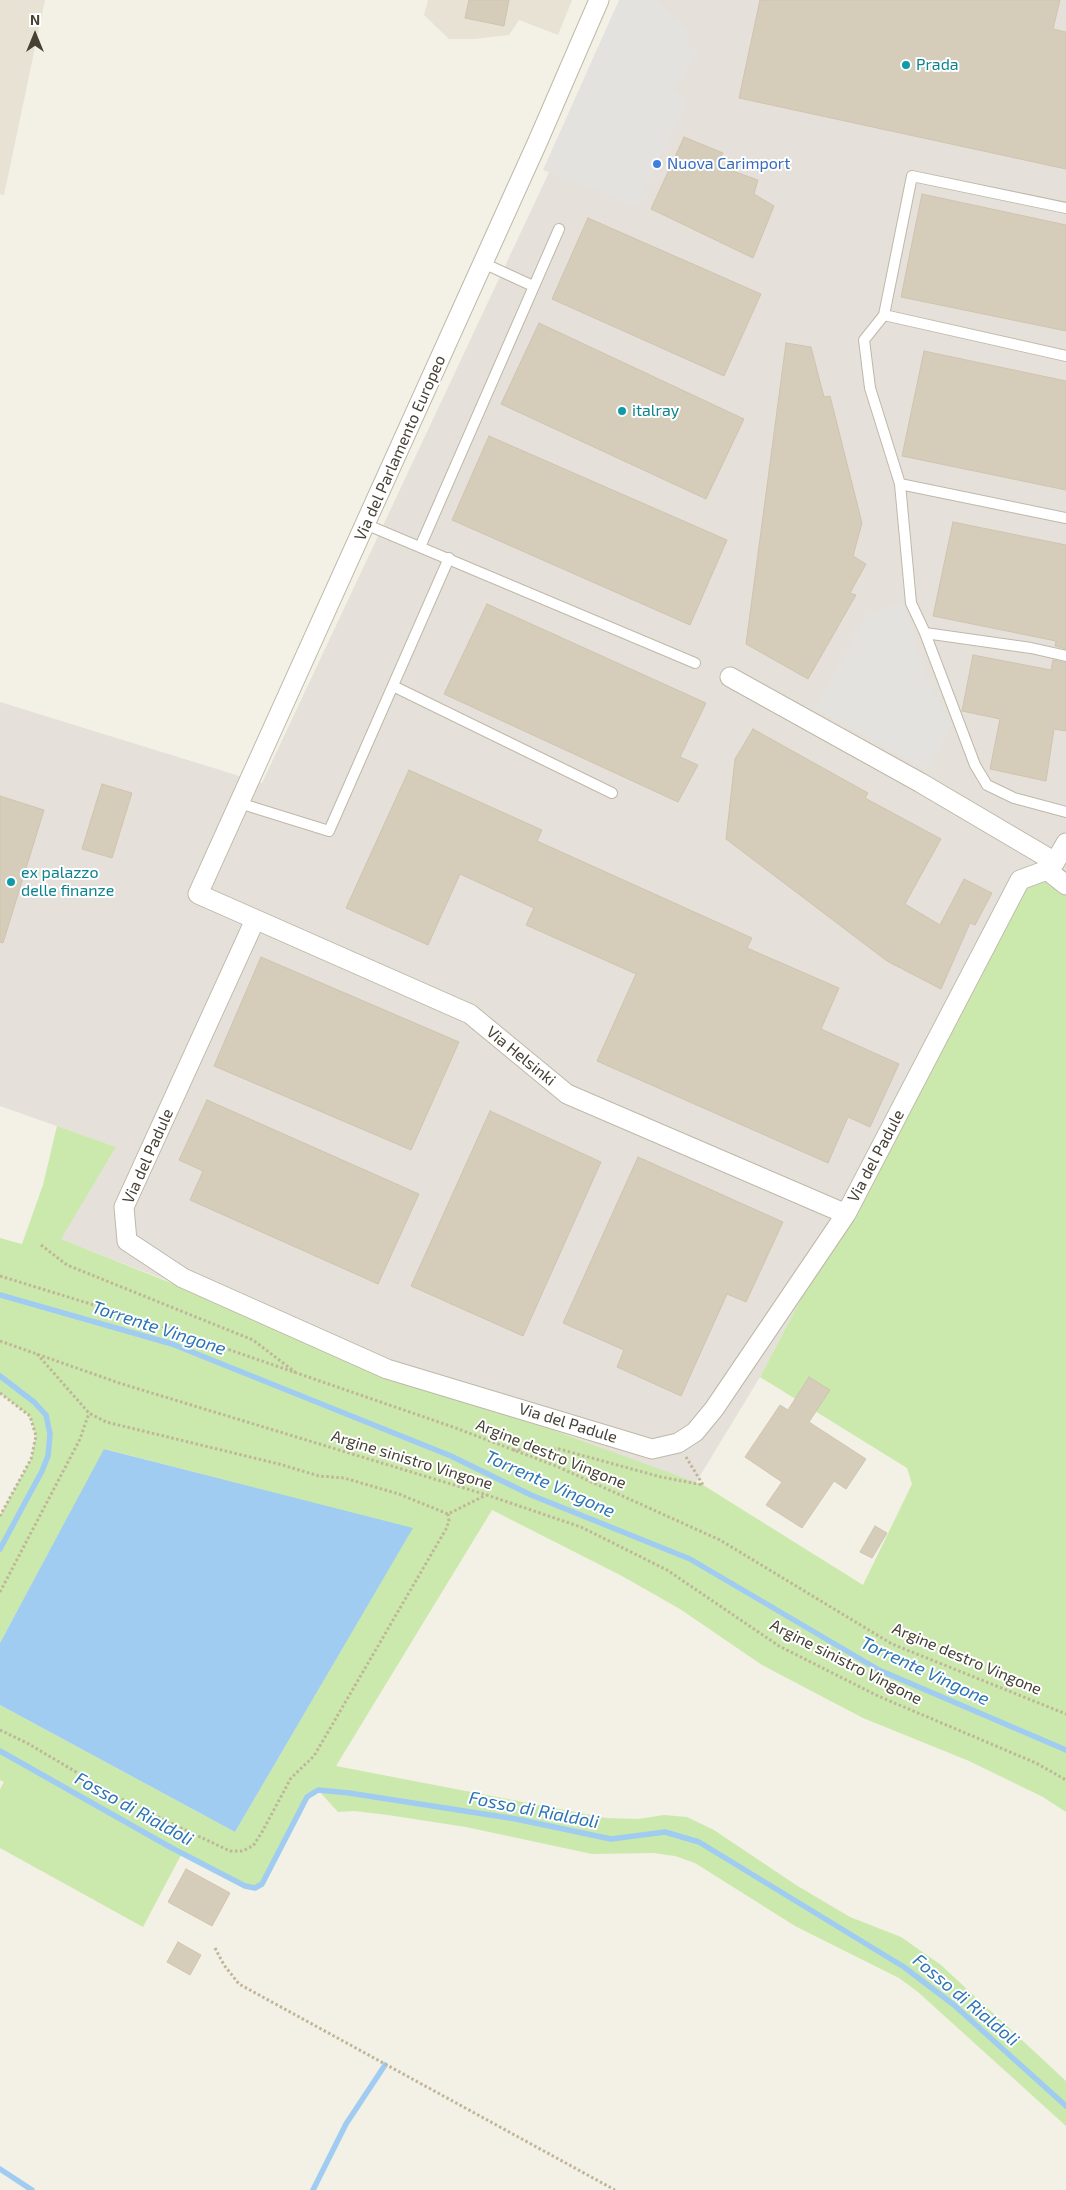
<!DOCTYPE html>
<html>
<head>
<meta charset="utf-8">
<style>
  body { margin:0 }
  #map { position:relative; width:1066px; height:2190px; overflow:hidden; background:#f3f0e5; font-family:"Exo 2",sans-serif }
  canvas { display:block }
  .north { position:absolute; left:10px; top:10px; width:50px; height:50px; -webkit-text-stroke:4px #fff; paint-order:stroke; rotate:0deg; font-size:14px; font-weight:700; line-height:20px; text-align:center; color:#464035 }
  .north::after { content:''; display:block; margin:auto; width:18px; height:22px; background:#464035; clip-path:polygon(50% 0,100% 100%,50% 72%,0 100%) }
</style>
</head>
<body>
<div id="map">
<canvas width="1066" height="2190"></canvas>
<div class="north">N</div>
</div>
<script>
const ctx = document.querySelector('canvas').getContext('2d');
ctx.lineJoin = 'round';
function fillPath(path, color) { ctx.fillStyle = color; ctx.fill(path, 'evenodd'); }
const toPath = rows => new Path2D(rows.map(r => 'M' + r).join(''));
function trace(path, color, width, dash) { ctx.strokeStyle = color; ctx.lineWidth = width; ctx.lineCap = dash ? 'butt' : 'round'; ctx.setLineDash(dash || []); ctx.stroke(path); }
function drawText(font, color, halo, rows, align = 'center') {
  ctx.font = font + ' "Exo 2",sans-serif'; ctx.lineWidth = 4; ctx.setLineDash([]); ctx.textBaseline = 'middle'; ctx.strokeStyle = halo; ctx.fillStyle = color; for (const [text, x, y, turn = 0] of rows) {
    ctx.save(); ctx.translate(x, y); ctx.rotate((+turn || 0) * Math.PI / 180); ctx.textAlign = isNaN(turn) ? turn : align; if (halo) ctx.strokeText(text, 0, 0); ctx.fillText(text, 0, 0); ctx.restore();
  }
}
fillPath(toPath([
  [0,0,45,0,4,195,0,194],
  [428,0,572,0,558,35,519,20,509,35,474,39,449,39,424,15]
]), '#e7e2d3');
fillPath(toPath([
  [630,0,1066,0,1066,885,1020,880,760,1377,695,1484,60,1239,116,1147,0,1106,0,702,262,783]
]), '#e5e1da');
fillPath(toPath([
  [1047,870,1066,885,1066,1812,1043,1797,969,1761,863,1718,762,1665,680,1609,622,1576,492,1510,336,1766,606,1818,638,1819,664,1815,687,1817,714,1830,796,1885,850,1917,901,1937,941,1965,1066,2081,1066,2126,918,1992,899,1978,795,1926,695,1863,675,1856,653,1853,592,1854,466,1827,388,1815,354,1811,338,1812,318,1790,307,1797,262,1884,255,1888,245,1886,182,1853,143,1927,0,1848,0,1789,4,1782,0,1780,0,1705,235,1832,412,1529,105,1449,0,1643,0,1516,31,1459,36,1436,30,1416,0,1393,0,1238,22,1244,43,1185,57,1126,116,1147,61,1239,387,1369,703,1485,863,1585,912,1484,907,1468,760,1377,1020,880]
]), '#cbe9ad');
fillPath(toPath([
  [619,0,655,0,689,31,687,46,698,53,674,89,687,101,637,206,543,170],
  [903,602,925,675,952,725,927,770,815,708,868,614]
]), '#e4e2de');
fillPath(toPath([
  [104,1449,413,1528,235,1832,0,1705,0,1643]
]), '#a0ccf2');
trace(toPath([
  [0,1295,172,1344,451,1456,531,1495,690,1559,879,1670,1066,1750],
  [0,1376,34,1402,46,1415,50,1434,48,1456,42,1471,0,1549],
  [0,1751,170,1847,245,1886,255,1888,262,1884,307,1797,318,1790,349,1793,516,1819,611,1839,665,1832,699,1842,904,1967,954,2005,1066,2106],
  [0,2169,32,2190],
  [313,2190,346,2124,385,2065]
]), '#a0ccf2', 5.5);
const building = toPath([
  [469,0,509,0,504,26,465,18,469,0],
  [760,0,1060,0,1053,29,1066,32,1066,169,739,98,760,0],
  [684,137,723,153,716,165,758,180,754,194,774,206,753,258,651,209,684,137],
  [922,194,1066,225,1066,331,901,297,922,194],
  [588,218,761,294,724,376,552,299,588,218],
  [539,323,744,419,706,499,501,404,539,323],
  [786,343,811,347,824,397,830,396,862,523,853,556,866,564,850,593,856,595,808,679,746,644,786,343],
  [924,351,1066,381,1066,490,902,456,924,351],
  [489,436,727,540,690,625,452,520,489,436],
  [953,522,1066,545,1066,649,1055,646,1056,641,933,616,953,522],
  [487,604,706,703,680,757,698,765,678,802,444,694,487,604],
  [973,655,1051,670,1053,660,1066,663,1066,731,1054,729,1046,781,990,769,1000,719,962,711,973,655],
  [753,729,868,793,865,798,941,839,905,904,940,925,964,879,992,893,975,925,970,923,941,989,887,961,726,839,735,759,753,729],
  [409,770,542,830,537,841,752,938,747,948,839,988,821,1029,899,1064,870,1127,848,1117,828,1163,597,1061,636,974,526,925,534,908,460,874,428,945,346,908,409,770],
  [102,784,132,793,112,858,82,849,102,784],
  [0,796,44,810,3,943,0,942,0,796],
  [261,957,459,1042,411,1150,214,1066,261,957],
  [207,1100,419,1194,378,1284,190,1200,203,1171,179,1160,207,1100],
  [490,1111,601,1162,523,1336,411,1286,490,1111],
  [638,1157,783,1222,746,1302,727,1294,681,1396,617,1367,624,1350,563,1323,638,1157],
  [809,1377,830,1390,809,1422,866,1459,846,1489,834,1481,802,1528,766,1505,782,1482,745,1457,780,1405,788,1410,809,1377],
  [875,1526,887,1533,872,1558,860,1552,875,1526],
  [186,1869,230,1893,212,1926,168,1902,186,1869],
  [178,1942,201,1955,190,1975,167,1962,178,1942]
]);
fillPath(building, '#d5ccba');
trace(building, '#d0c4ae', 1);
const lane = toPath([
  [1066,208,912,176,884,315,1066,356],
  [483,263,533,286],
  [884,315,864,340,870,388,900,484,1066,518],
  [900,484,911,603,925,633,1031,648,1066,656],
  [365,524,695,663],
  [420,547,559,229],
  [925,633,975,765,987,785,1014,798,1066,812],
  [393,686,612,793],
  [239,803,329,831,449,558]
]);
const street = toPath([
  [599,0,538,141,198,894,470,1014,567,1094,846,1214],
  [730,677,921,783,1055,862],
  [1047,870,1066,885],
  [255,920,124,1207,127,1241,183,1278,387,1369,652,1449,678,1443,695,1432,714,1409,846,1214,1020,880,1047,870,1055,862,1066,843]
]);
trace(lane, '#bfb8a8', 12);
trace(street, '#bfb8a8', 21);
trace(toPath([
  [41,1245,67,1265,253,1340,295,1372],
  [0,1276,149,1322,453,1427,556,1466,720,1540,892,1644,1066,1714],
  [0,1341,119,1383,487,1495,581,1527,667,1570,779,1646,878,1696,1036,1763,1066,1780],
  [37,1354,89,1413,106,1422,279,1464,319,1476,344,1478,399,1494,448,1514,486,1495],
  [0,1393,30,1416,36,1436,31,1459,0,1516],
  [513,1450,559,1449,661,1477,703,1485,686,1457],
  [0,1592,80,1439,89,1413],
  [0,1730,27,1743,122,1799,177,1826,230,1851,242,1851,253,1846,262,1832,291,1778,314,1756,446,1529,449,1521,448,1514],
  [215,1948,224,1965,239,1984,615,2190]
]), '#c1b599', 3, [2.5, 2.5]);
trace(lane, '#fff', 10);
trace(street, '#fff', 19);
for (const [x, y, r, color] of [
  [906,65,5,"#0f9aa8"],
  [657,164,5,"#3f7fe0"],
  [622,411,5,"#0f9aa8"],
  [11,882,5,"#0f9aa8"]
]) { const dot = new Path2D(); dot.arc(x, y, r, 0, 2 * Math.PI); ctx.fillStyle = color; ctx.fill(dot); trace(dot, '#fff', 2); }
drawText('16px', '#0d838f', '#fff', [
  ["Prada",916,65],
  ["italray",632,411],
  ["ex palazzo",21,873],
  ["delle finanze",21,891]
], 'left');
drawText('16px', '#366cbe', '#fff', [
  ["Nuova Carimport",667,164]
], 'left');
drawText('16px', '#464035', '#fff', [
  ["Via del Parlamento Europeo",400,448,-66],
  ["Via Helsinki",521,1056,39],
  ["Via del Padule",148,1156,-66],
  ["Via del Padule",876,1156,-62],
  ["Via del Padule",568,1423,17],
  ["Argine destro Vingone",551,1454,22],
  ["Argine sinistro Vingone",412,1460,17],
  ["Argine destro Vingone",967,1659,23],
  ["Argine sinistro Vingone",846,1662,27]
]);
drawText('italic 18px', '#2b74b5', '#fff', [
  ["Torrente Vingone",159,1328,18],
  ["Torrente Vingone",550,1484,24],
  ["Torrente Vingone",925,1671,25],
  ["Fosso di Rialdoli",134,1809,29],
  ["Fosso di Rialdoli",534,1810,11],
  ["Fosso di Rialdoli",966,2000,40]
]);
</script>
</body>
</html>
